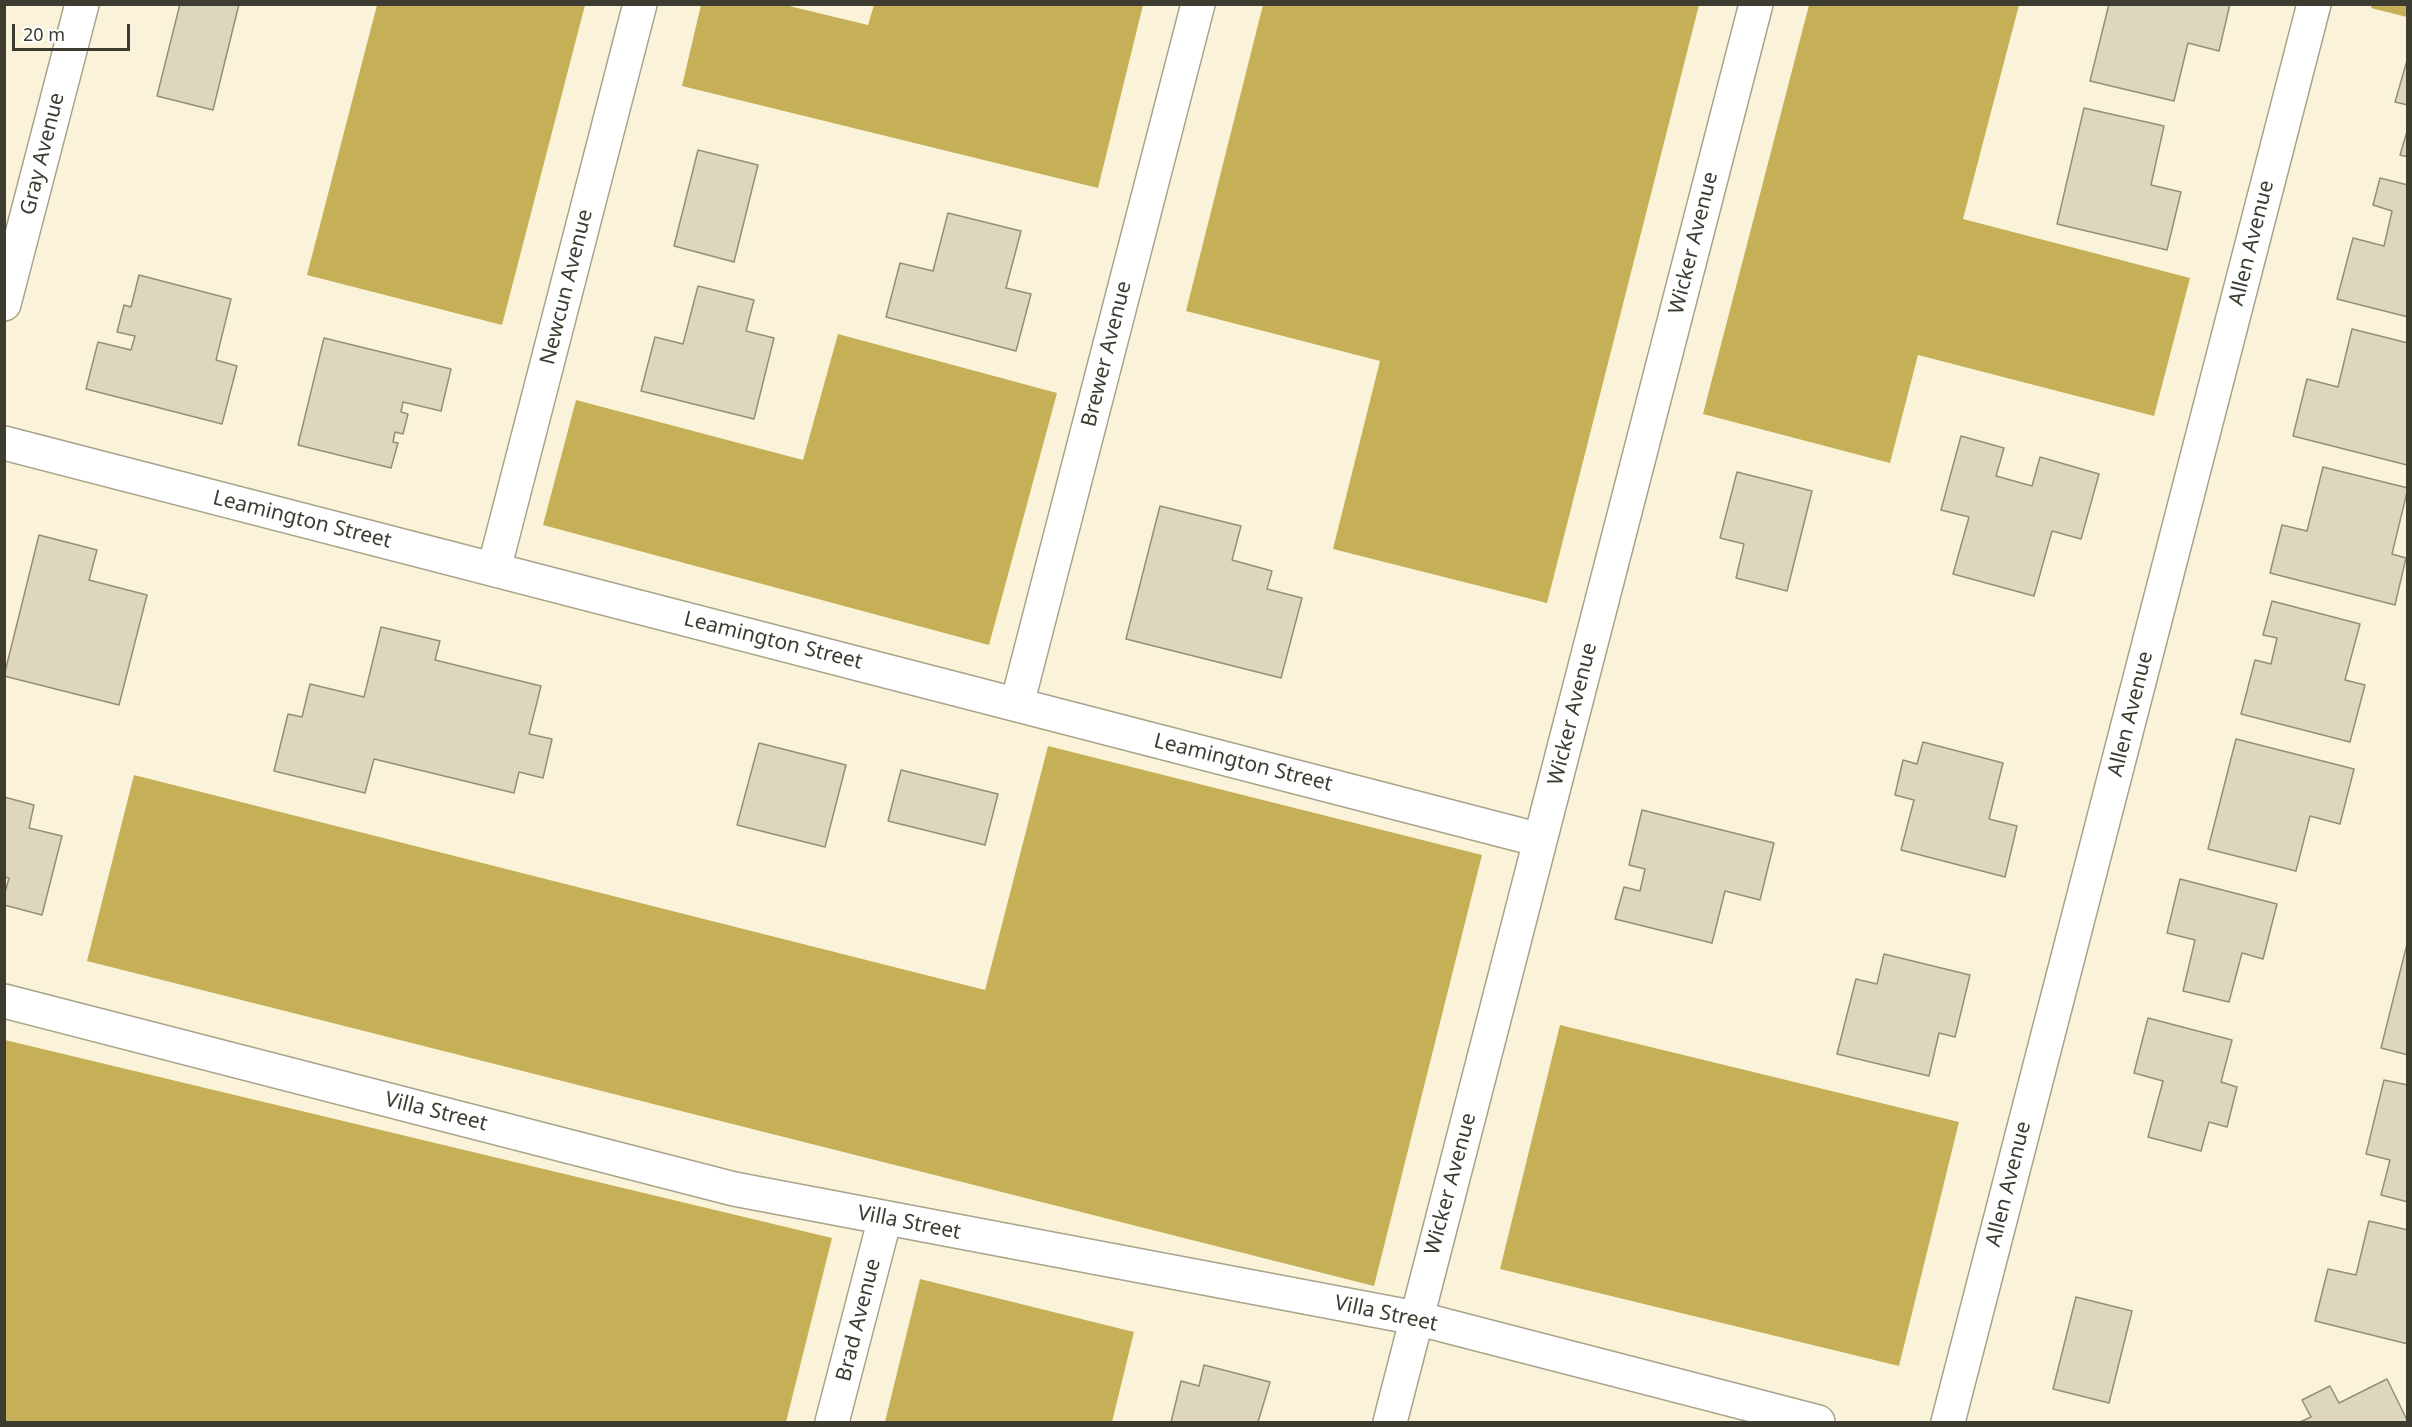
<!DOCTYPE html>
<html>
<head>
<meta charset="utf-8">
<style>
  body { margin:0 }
  #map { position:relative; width:2412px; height:1427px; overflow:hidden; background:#faf3d9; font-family:"Noto Sans",sans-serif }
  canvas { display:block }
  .frame { position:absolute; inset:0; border:6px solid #3e3b31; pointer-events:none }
  .scale { position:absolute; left:12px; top:24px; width:118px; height:27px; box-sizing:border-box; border:3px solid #3e3b31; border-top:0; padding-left:8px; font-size:18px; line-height:21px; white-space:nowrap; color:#3e3b31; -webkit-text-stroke:4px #fff; paint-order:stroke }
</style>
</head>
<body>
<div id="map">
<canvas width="2412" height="1427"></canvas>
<div class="frame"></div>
<div class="scale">20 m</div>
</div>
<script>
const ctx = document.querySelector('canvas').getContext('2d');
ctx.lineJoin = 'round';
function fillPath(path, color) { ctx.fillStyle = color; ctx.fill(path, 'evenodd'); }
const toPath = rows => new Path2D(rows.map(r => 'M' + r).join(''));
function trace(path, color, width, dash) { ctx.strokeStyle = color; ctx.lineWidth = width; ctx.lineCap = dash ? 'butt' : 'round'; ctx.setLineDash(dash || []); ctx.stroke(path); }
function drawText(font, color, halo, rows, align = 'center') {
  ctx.font = font + ' "Noto Sans",sans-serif'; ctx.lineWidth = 5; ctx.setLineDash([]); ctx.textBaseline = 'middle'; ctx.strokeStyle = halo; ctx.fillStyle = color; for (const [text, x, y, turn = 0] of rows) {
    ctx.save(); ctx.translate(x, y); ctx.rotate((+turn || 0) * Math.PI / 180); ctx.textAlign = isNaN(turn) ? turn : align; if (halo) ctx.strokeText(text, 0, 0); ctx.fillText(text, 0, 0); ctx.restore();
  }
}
fillPath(toPath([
  [377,5,585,5,502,325,307,275],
  [701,5,785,5,868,25,874,5,1143,5,1098,188,682,86],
  [1263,5,1699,5,1547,603,1333,549,1380,361,1186,311],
  [1809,5,2019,5,1963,219,2190,278,2154,416,1918,355,1890,463,1703,414],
  [2372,5,2407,5,2407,17,2371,8],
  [838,334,1057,393,989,645,543,525,576,400,803,460],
  [1048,746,1482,855,1374,1286,87,961,134,775,985,990],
  [1560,1025,1959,1122,1899,1366,1500,1269],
  [5,1040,832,1238,786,1422,5,1422],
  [920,1279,1134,1332,1112,1422,885,1422]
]), '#c6b057');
const building = toPath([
  [180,4,239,4,213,110,157,96,180,4],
  [2109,4,2230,4,2219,51,2188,43,2174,101,2090,81,2109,4],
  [2408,57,2408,105,2395,102,2408,57],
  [2084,108,2164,126,2151,185,2181,192,2167,250,2057,224,2084,108],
  [2408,128,2408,157,2400,155,2408,128],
  [698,150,758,165,734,262,674,246,698,150],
  [2380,178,2408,185,2408,317,2337,299,2353,238,2384,246,2392,211,2373,205,2380,178],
  [948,213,1021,231,1006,288,1031,294,1016,351,886,317,900,263,933,271,948,213],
  [139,275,231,299,216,360,237,366,222,424,86,389,98,342,131,350,135,336,117,332,124,305,131,307,139,275],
  [698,286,754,300,746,331,774,338,754,419,641,391,655,337,683,344,698,286],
  [2352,329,2408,343,2407,465,2293,436,2307,379,2338,387,2352,329],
  [324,338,451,369,441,411,403,402,401,412,408,414,403,434,395,432,393,442,398,443,391,468,298,445,324,338],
  [1961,436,2004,448,1996,476,2032,486,2040,457,2099,474,2081,539,2052,531,2034,596,1953,574,1969,517,1941,510,1961,436],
  [2323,467,2408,488,2392,554,2406,558,2395,605,2270,573,2282,525,2307,531,2323,467],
  [1737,472,1812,491,1787,591,1736,578,1744,544,1720,538,1737,472],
  [1160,506,1241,526,1232,560,1272,571,1267,589,1302,598,1281,678,1126,639,1160,506],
  [39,535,97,550,89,580,147,595,119,705,4,676,39,535],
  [2272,601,2360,624,2345,680,2365,685,2350,742,2241,714,2255,660,2271,664,2277,638,2263,635,2272,601],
  [381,627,440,641,435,660,541,686,529,734,552,739,543,778,519,772,514,793,374,759,365,793,274,771,288,714,302,717,310,684,364,697,381,627],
  [2236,739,2354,769,2340,824,2310,816,2296,871,2208,849,2236,739],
  [1923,742,2003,763,1989,819,2017,826,2005,877,1901,850,1914,800,1895,795,1903,760,1917,764,1923,742],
  [759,743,846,765,825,847,737,825,759,743],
  [901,770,998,794,985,845,888,821,901,770],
  [4,797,34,805,29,828,62,836,42,915,4,905,4,896,9,878,4,877,4,797],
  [1642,810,1774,843,1760,900,1725,891,1712,943,1615,919,1624,887,1640,891,1645,869,1629,865,1642,810],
  [2180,879,2277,904,2263,959,2242,953,2229,1002,2183,991,2195,940,2167,933,2180,879],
  [2408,940,2408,1055,2381,1048,2408,940],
  [1884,954,1970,975,1955,1037,1939,1033,1929,1076,1837,1054,1856,979,1877,984,1884,954],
  [2148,1018,2232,1040,2221,1082,2237,1087,2227,1127,2209,1122,2201,1151,2148,1137,2163,1081,2134,1073,2148,1018],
  [2384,1080,2408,1085,2408,1202,2381,1195,2390,1160,2366,1154,2384,1080],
  [2369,1221,2408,1230,2408,1344,2315,1321,2328,1269,2356,1275,2369,1221],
  [2076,1297,2132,1311,2109,1403,2053,1389,2076,1297],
  [1204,1365,1270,1382,1258,1422,1171,1422,1181,1381,1199,1386,1204,1365],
  [2387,1379,2408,1422,2300,1422,2311,1417,2302,1400,2330,1386,2339,1403,2387,1379]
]);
fillPath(building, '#ddd7bd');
trace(building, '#958f77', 1.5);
const street = toPath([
  [4,304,82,4],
  [4,443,1540,840],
  [494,569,640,4],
  [1017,704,1198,4],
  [4,1001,734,1189,1416,1318,1818,1422],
  [832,1422,885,1218],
  [1390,1422,1756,4],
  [1948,1422,2314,4]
]);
trace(street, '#a9a38b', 36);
trace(street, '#fff', 33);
drawText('21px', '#3e3b31', '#fff', [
  ["Gray Avenue",43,154,-76],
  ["Wicker Avenue",1694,243,-76],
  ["Allen Avenue",2252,243,-76],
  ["Newcun Avenue",567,287,-76],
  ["Brewer Avenue",1107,354,-76],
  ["Leamington Street",302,520,14],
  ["Leamington Street",773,641,14],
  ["Wicker Avenue",1573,714,-76],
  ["Allen Avenue",2131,714,-76],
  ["Leamington Street",1243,763,14],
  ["Villa Street",436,1112,14],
  ["Wicker Avenue",1451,1184,-75],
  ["Allen Avenue",2009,1184,-76],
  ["Villa Street",909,1223,11],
  ["Villa Street",1386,1314,12],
  ["Brad Avenue",859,1320,-76]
]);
</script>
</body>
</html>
